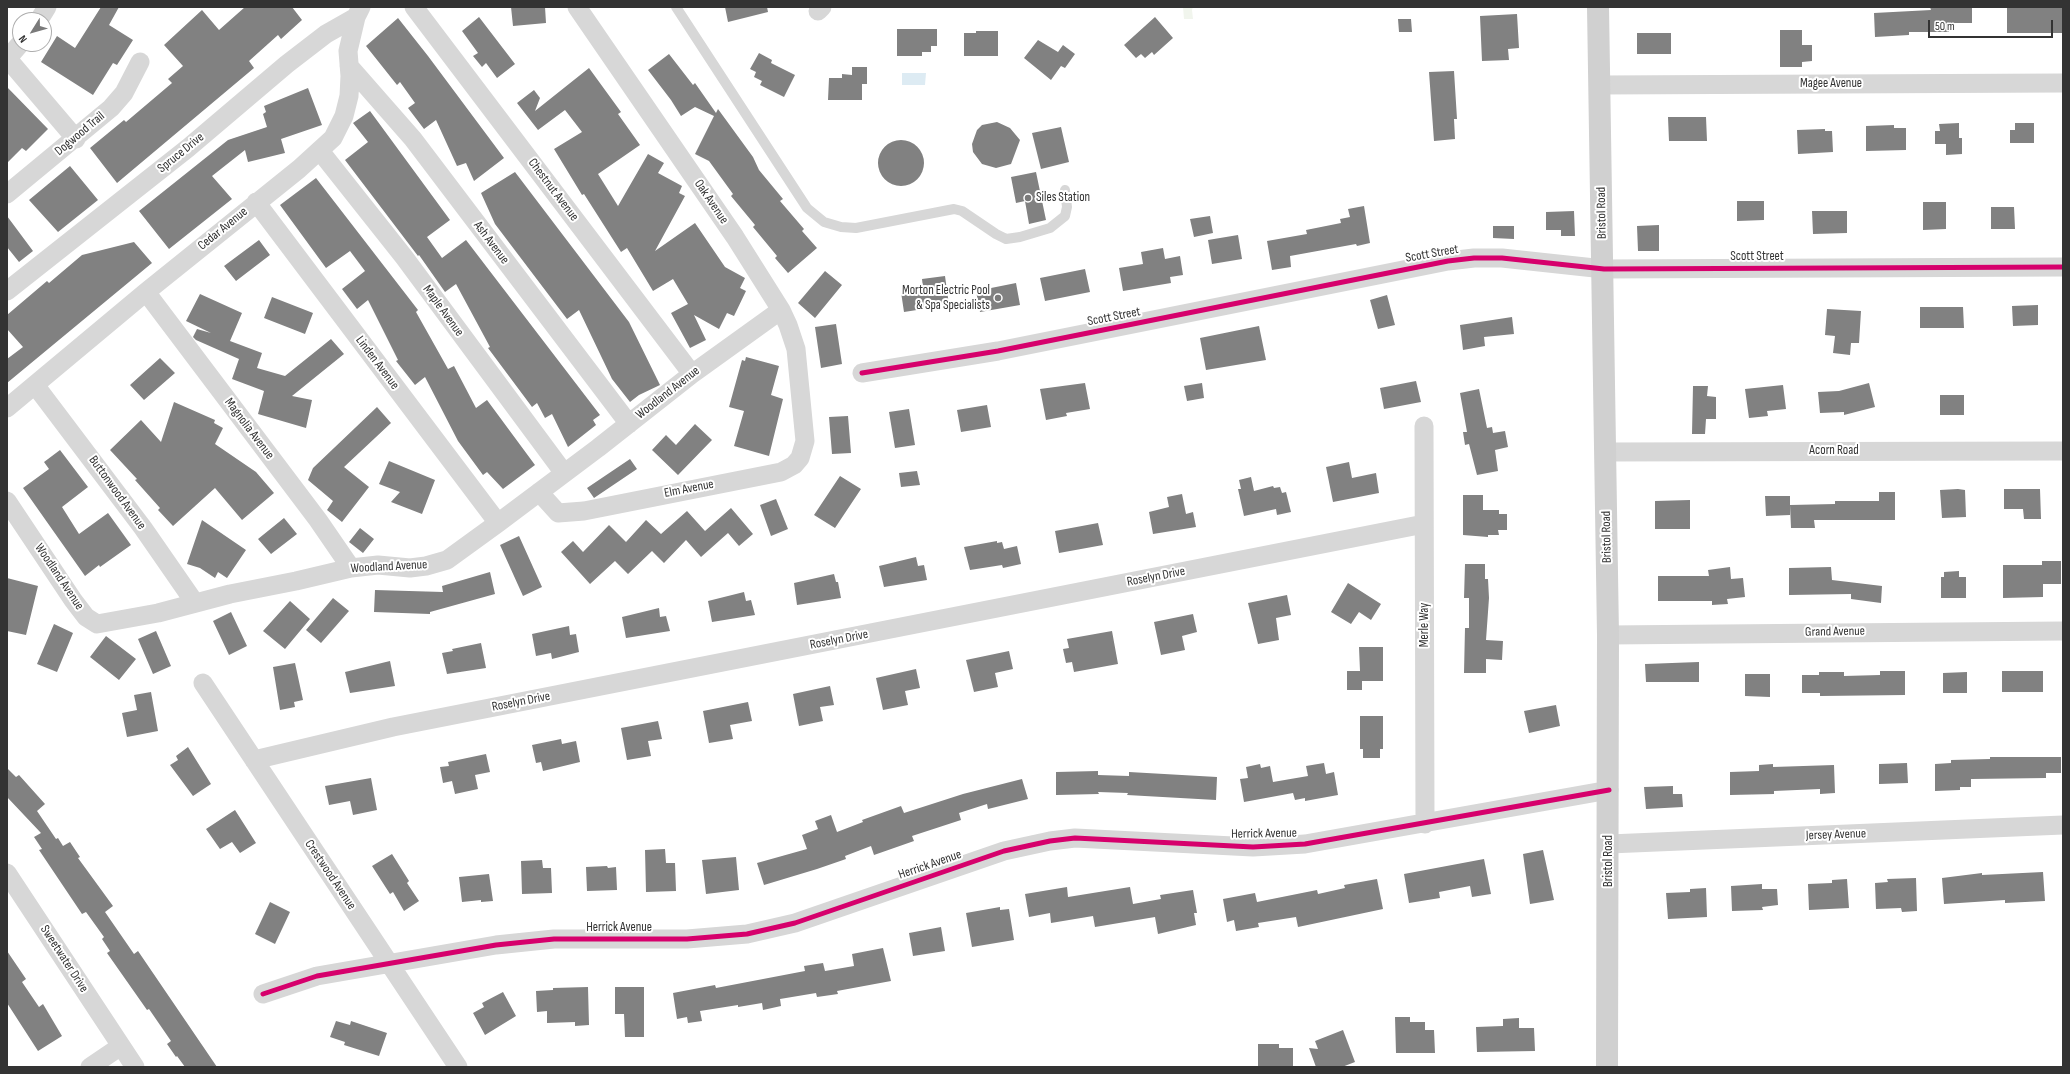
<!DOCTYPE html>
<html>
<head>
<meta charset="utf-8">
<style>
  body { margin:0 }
  #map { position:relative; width:2070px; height:1074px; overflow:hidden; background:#fff; font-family:"Sofia Sans Condensed",sans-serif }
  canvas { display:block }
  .frame { position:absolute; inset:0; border:8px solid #333; pointer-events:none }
  .north { position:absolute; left:12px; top:12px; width:40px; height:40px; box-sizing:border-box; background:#fff; border:1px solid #adadad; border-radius:50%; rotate:233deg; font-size:11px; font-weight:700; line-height:16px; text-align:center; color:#333 }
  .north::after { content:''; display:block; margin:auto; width:14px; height:18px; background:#7a7a7a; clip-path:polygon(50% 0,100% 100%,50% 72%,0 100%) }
  .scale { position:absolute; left:1928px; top:20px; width:125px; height:18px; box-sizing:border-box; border:2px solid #333; border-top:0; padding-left:5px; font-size:12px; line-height:14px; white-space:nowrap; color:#333; -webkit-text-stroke:3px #fff; paint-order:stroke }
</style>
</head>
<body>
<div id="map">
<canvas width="2070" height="1074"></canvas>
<div class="frame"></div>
<div class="north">N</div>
<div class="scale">50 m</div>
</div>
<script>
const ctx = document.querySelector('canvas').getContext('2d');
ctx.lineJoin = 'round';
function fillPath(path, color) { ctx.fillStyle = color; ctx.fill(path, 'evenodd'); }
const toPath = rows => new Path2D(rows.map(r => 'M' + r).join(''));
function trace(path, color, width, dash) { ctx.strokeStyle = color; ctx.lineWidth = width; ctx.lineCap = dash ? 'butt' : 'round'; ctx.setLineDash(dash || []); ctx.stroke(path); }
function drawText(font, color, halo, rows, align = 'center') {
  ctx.font = font + ' "Sofia Sans Condensed",sans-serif'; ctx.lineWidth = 4; ctx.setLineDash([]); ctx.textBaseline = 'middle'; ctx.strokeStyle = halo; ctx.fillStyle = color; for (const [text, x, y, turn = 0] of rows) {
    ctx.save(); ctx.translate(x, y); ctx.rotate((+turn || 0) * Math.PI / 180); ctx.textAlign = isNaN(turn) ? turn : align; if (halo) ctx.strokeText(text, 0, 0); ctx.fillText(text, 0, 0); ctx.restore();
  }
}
fillPath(toPath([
  [1183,7,1193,7,1192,10,1193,19,1184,19]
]), '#f1f5ed');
fillPath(toPath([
  [902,73,926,73,925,85,902,85]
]), '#ddebf3');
fillPath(toPath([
  [101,7,119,7,109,25,133,40,117,65,113,63,93,95,41,62,57,36,75,48],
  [245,7,292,7,302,20,281,39,278,35,249,61,254,68,117,183,90,148,124,120,126,122,172,83,168,79,183,66,164,45,202,10,219,30],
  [511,7,545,7,546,23,513,26],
  [725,7,767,7,768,12,728,22],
  [1930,7,1972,7,1972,23,1949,23,1949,32,1909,32,1909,35,1875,37,1874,13,1931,10],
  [2007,7,2063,7,2063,33,2007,33],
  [1517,14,1519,48,1508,49,1509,60,1482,61,1480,16],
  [479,17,515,64,497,78,486,63,482,67,473,56,478,53,462,31],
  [1155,17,1173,38,1154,55,1152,52,1145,58,1141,54,1136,58,1124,45],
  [398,18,428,56,504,158,474,181,466,163,457,166,436,120,424,129,408,108,415,103,400,82,397,85,366,46],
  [1398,19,1411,19,1412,32,1399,32],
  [897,29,937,29,937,46,931,46,931,52,922,52,922,56,897,56],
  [1780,30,1802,30,1802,45,1812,45,1812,61,1802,62,1802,67,1780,67],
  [976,31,998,31,998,56,964,56,964,33,976,33],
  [1637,33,1671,33,1671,54,1637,54],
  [1038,40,1058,52,1063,45,1075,54,1065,68,1061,66,1051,80,1024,58],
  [759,53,772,60,771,63,795,75,784,97,760,85,762,81,754,77,756,72,750,69],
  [669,54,693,85,695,83,716,113,718,109,753,157,759,170,783,199,780,201,804,229,802,231,817,248,788,273,775,258,777,256,753,227,755,225,731,196,733,194,709,161,695,154,714,116,695,107,681,116,671,100,648,70],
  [852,67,867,67,867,84,862,84,862,100,828,100,829,78,842,78,842,74,852,75],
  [589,68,621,112,618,114,640,145,598,174,618,206,648,154,664,163,658,173,682,186,679,193,685,196,655,251,695,223,725,267,745,278,740,288,746,291,734,316,727,313,719,329,694,315,706,340,690,348,671,313,688,304,673,279,653,291,627,248,621,252,584,194,582,195,554,149,582,132,565,110,538,130,517,103,534,90,540,98,535,111],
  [1454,71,1457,119,1454,119,1455,139,1434,141,1429,72],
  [7,87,48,129,26,151,22,148,7,163],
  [308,88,322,125,281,139,285,153,248,162,245,150,212,176,232,199,169,249,139,211,228,140,267,127,263,114,266,112,264,106],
  [370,111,450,220,427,237,442,258,466,240,600,415,593,420,596,425,568,447,552,414,545,418,537,403,532,407,488,348,490,347,456,284,445,292,419,255,418,256,345,160,368,142,353,123],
  [1668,117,1706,117,1707,141,1669,141],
  [997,122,1010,128,1020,140,1011,164,996,168,982,164,973,152,972,144,977,130,982,125],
  [1959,123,1959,138,1962,138,1962,154,1946,155,1946,144,1935,144,1935,131,1940,131,1939,124],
  [2015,123,2034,123,2034,143,2010,143,2010,130,2015,130],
  [1894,125,1894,128,1906,128,1906,150,1866,151,1866,126],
  [1061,127,1069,162,1041,169,1032,133],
  [1825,129,1825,131,1832,131,1833,152,1798,154,1797,130],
  '878 163a23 23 0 1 1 46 0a23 23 0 1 1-46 0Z',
  [70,166,98,200,58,232,29,200],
  [515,172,629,322,660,385,639,395,630,402,612,379,579,310,567,319,495,224,481,193],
  [1036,172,1046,220,1029,224,1025,201,1016,203,1011,177],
  [316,178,418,310,416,312,448,369,454,366,476,408,487,400,535,465,503,489,487,472,483,475,458,441,425,377,415,385,396,361,398,360,368,300,357,309,342,289,365,271,350,251,326,268,280,205],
  [1737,201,1764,201,1764,220,1737,221],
  [1923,202,1946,202,1946,229,1923,230],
  [1364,206,1370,243,1357,246,1356,244,1290,256,1291,267,1272,270,1267,241,1307,234,1306,230,1341,223,1340,219,1350,217,1348,209],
  [1991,207,2014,207,2015,229,1991,229],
  [1574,211,1575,236,1561,236,1561,230,1546,230,1546,212],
  [1812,211,1847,211,1847,233,1813,234],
  [7,216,33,251,19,262,7,247],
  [1210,216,1213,233,1194,237,1190,219],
  [1659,225,1659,251,1638,251,1637,226],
  [1493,226,1514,226,1514,239,1493,238],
  [1238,235,1242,259,1212,264,1208,240],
  [259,240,270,255,236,281,224,266],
  [134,242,152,263,7,383,7,359,23,347,7,329,7,315,47,281,49,283,82,255],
  [1163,248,1165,259,1180,256,1183,275,1170,277,1171,283,1123,291,1119,268,1143,264,1141,252],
  [1085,269,1090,292,1045,301,1040,278],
  [825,271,842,285,815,318,798,303],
  [945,276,949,305,904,312,901,292,923,288,922,279],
  [1016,283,1020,305,980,312,976,291],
  [200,294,242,313,230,341,262,353,257,368,285,376,331,339,344,354,292,396,312,400,306,428,258,414,264,391,232,379,239,359,196,340,193,337,197,329,211,333,186,321],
  [1387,295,1395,325,1378,329,1370,300],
  [272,297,313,313,305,334,264,318],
  [2038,305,2038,325,2013,326,2012,306],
  [1920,307,1963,307,1964,328,1920,328],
  [1827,309,1861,311,1859,343,1851,343,1850,355,1833,353,1835,336,1825,335],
  [1512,317,1514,334,1484,337,1485,346,1463,350,1460,325],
  [836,324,842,364,821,368,815,327],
  [1259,326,1266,360,1206,370,1200,338],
  [746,357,779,366,771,395,783,399,769,456,734,446,744,411,729,407,742,360,745,361],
  [160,358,175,373,144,400,130,385],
  [1416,381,1421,402,1384,409,1380,388],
  [1085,383,1090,409,1066,413,1067,416,1046,420,1040,389],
  [1202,383,1204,398,1187,401,1184,386],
  [1869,383,1875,407,1844,415,1844,412,1820,413,1818,392,1839,391],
  [1783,385,1786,409,1767,411,1768,416,1749,418,1745,389],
  [1693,386,1708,386,1707,396,1716,397,1716,419,1706,419,1705,434,1692,434],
  [1479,389,1487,428,1492,427,1493,433,1505,431,1508,447,1495,450,1498,471,1477,475,1469,444,1465,445,1463,432,1467,432,1460,393],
  [1940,395,1964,395,1964,415,1940,415],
  [174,402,215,420,214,423,223,428,215,444,256,472,274,493,242,520,215,488,173,526,158,510,160,508,135,480,137,479,110,450,141,420,161,442],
  [987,405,991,427,961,432,957,410],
  [377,407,391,423,344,467,369,487,342,522,327,510,333,501,308,480,313,468],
  [909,409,915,445,895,448,889,412],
  [848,416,851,453,832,454,829,417],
  [695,424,712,440,678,475,652,450,666,435,676,445],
  [60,450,88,487,62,507,79,534,108,513,131,545,100,567,99,565,85,576,23,488,49,469,44,462],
  [630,459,637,469,594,498,587,488],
  [389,461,435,480,422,514,391,502,400,492,379,484],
  [1349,462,1352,478,1376,473,1379,493,1333,502,1326,467],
  [917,471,920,485,901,487,899,473],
  [840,476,861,489,835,528,814,515],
  [1251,477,1254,491,1273,486,1274,488,1280,487,1282,493,1286,492,1291,512,1277,515,1276,509,1244,516,1238,489,1241,489,1239,480],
  [1958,489,1965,490,1966,517,1942,518,1940,490],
  [2004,489,2040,489,2041,519,2024,519,2023,509,2004,509],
  [1879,492,1895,492,1895,520,1814,520,1815,528,1791,528,1790,505,1835,504,1835,501,1879,501],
  [1182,494,1186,514,1193,512,1196,527,1153,534,1149,512,1169,507,1167,497],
  [1463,495,1483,495,1483,510,1499,510,1499,514,1507,514,1507,530,1498,530,1499,535,1488,535,1488,537,1463,535],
  [1765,496,1790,496,1790,515,1766,516],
  [776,499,788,529,771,536,760,505],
  [1690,500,1690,529,1655,529,1655,501],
  [731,508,753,534,739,546,728,533,701,557,686,540,664,563,652,551,628,574,615,561,590,584,561,552,573,541,583,552,609,525,626,542,646,520,661,534,687,511,705,531],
  [284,518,297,534,271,554,258,539],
  [202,520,246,550,227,578,218,572,215,578,200,568,187,564],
  [1098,523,1103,545,1059,553,1055,531],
  [360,528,374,539,363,553,349,542],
  [519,536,542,587,523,596,500,545],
  [997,541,997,543,1002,542,1004,549,1017,546,1021,564,1003,568,1002,565,970,570,964,547],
  [916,557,918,566,924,565,927,580,884,587,879,566],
  [2042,561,2061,561,2061,584,2043,584,2043,597,2003,598,2003,565,2042,565],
  [1465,564,1485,564,1485,579,1488,579,1489,598,1486,640,1503,641,1502,660,1486,659,1486,673,1464,673,1465,628,1469,628,1469,598,1464,598],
  [1730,567,1731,579,1743,578,1745,597,1727,599,1728,604,1712,605,1712,601,1658,601,1658,576,1709,576,1708,570],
  [1831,567,1832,580,1882,586,1881,603,1851,599,1851,594,1789,595,1789,568],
  [1959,571,1959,577,1966,577,1966,598,1941,598,1941,577,1944,577,1944,572],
  [490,572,495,594,430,612,430,614,374,612,375,590,443,592,442,586],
  [834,574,836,582,838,582,841,598,797,605,794,583],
  [7,578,38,586,26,635,7,631],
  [1348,583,1381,604,1371,620,1359,612,1351,624,1331,612],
  [744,592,746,601,751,600,755,615,712,622,708,601],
  [1287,595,1291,615,1276,618,1279,640,1258,644,1248,603],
  [333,598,349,611,321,643,306,630],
  [290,601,310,619,285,649,263,631],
  [659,608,660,617,666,616,670,631,626,638,622,617],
  [231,612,247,646,229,655,213,621],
  [1193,614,1197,632,1182,636,1185,650,1161,655,1154,622],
  [54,624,73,633,57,672,37,664],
  [569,626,570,635,576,634,579,652,552,659,551,653,536,656,532,634],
  [156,631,171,666,153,674,138,639],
  [1112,631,1118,664,1074,672,1072,662,1066,663,1063,649,1069,648,1067,639],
  [106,636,136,659,119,680,90,657],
  [481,643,486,668,447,674,442,653,453,651,452,649],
  [1359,647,1383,647,1383,681,1362,681,1362,690,1347,690,1347,671,1360,671],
  [1009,651,1013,669,995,673,998,687,974,692,966,660],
  [390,661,395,686,350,693,345,672],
  [1699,662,1699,682,1646,682,1645,664],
  [295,663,303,700,294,702,295,707,280,710,273,667],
  [916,669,920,688,905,691,908,705,883,710,876,678],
  [1880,671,1905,671,1905,695,1820,696,1820,693,1802,693,1802,675,1819,675,1819,672,1844,672,1844,676,1880,675],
  [2002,671,2043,671,2043,692,2002,692],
  [1967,672,1967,693,1943,693,1943,673],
  [1745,674,1770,674,1770,697,1745,696],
  [830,686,834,705,820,707,823,721,799,726,793,694],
  [151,692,158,731,127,737,122,713,137,710,134,695],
  [748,702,752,721,730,725,733,739,709,743,703,711],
  [1556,705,1560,726,1529,733,1524,711],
  [1360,716,1383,716,1383,749,1380,749,1380,758,1363,758,1363,749,1360,749],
  [658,721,662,739,648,741,651,756,627,760,621,728],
  [561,739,562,744,576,741,580,762,543,771,541,762,536,763,532,745],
  [188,747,211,784,193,796,170,765,178,760,176,756],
  [486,754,490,772,475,775,478,789,455,794,452,781,443,783,440,767,449,766,448,762],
  [1990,757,2061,757,2061,773,2046,773,2046,778,1971,779,1971,787,1960,787,1960,790,1935,791,1935,764,1951,763,1951,760,1990,759],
  [1324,763,1326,774,1334,772,1338,795,1305,801,1305,798,1295,800,1293,793,1244,802,1240,779,1248,778,1246,767,1260,764,1261,768,1270,766,1273,782,1308,776,1306,766],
  [1907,763,1908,783,1879,784,1879,764],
  [1773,764,1773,767,1834,765,1835,793,1820,794,1820,789,1774,791,1774,794,1730,795,1730,772,1759,771,1759,765],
  [7,768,16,777,19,775,45,804,37,811,56,839,58,838,63,846,70,842,80,857,78,858,113,906,105,912,134,954,138,951,217,1067,185,1067,177,1056,176,1057,167,1044,171,1041,149,1009,147,1010,107,953,110,951,102,939,104,937,86,912,82,914,39,850,42,849,34,837,41,833,7,797],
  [1098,771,1098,775,1129,776,1129,772,1217,777,1216,800,1127,795,1128,793,1098,792,1099,794,1056,795,1056,772],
  [371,778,377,810,353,815,350,801,329,805,325,786],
  [1022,779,1028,799,988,809,987,804,959,813,961,820,912,836,914,841,874,855,871,846,845,856,846,859,817,869,764,885,757,863,807,849,802,835,818,829,815,821,831,815,837,832,863,822,862,820,901,806,904,813,963,794],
  [1673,786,1673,794,1682,794,1683,807,1646,809,1644,787],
  [235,810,256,843,240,853,232,842,220,849,206,829],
  [665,849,666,863,675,863,676,891,646,892,645,850],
  [1543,850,1554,900,1530,904,1523,854],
  [392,854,409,881,407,883,419,901,404,911,393,892,390,894,372,866],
  [736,857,739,890,706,894,702,860],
  [1484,859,1491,894,1472,897,1470,886,1439,892,1440,898,1409,903,1404,874],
  [542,860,543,868,551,868,552,893,522,894,521,861],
  [607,866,608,868,616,867,617,890,587,891,586,867],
  [2043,872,2045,901,2005,903,2005,900,1944,904,1942,878,1982,873,1982,875],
  [489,874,493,901,481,902,481,900,462,902,459,877],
  [1916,878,1917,911,1902,912,1901,908,1876,909,1875,883,1888,882,1887,879],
  [1377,879,1383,909,1298,927,1296,917,1258,923,1259,927,1236,931,1234,920,1227,922,1223,899,1255,893,1257,902,1317,890,1318,894,1345,888,1344,885],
  [1847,879,1849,908,1809,910,1808,884,1832,883,1832,880],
  [1762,884,1762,889,1777,889,1778,905,1762,907,1763,910,1732,911,1731,886],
  [1067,887,1068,897,1130,887,1133,904,1161,899,1160,895,1193,890,1197,913,1194,913,1196,925,1158,934,1155,917,1095,927,1093,916,1051,923,1050,913,1029,917,1025,894],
  [1706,888,1707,917,1668,919,1666,893,1690,892,1690,889],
  [270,902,290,912,275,944,255,934],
  [1000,907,1000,910,1009,909,1014,940,972,947,966,913],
  [941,927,945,951,913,956,909,933],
  [883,948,891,981,837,991,838,994,817,997,816,993,780,999,781,1006,763,1010,762,1003,738,1007,738,1005,700,1011,702,1021,688,1023,687,1017,677,1019,673,993,715,985,716,988,805,971,804,966,823,963,825,971,854,966,852,954],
  [7,951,26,979,22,982,39,1007,43,1004,62,1036,38,1051,7,1003],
  [588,987,589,1025,575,1026,575,1022,547,1023,547,1011,537,1012,536,991,553,990,553,988],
  [615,987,644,987,644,1037,625,1037,624,1014,615,1014],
  [503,992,516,1016,485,1035,473,1013,484,1007,482,1003],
  [1395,1017,1410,1017,1410,1022,1425,1022,1425,1030,1434,1030,1435,1053,1396,1053],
  [1519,1018,1519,1028,1534,1028,1535,1051,1477,1052,1476,1027,1503,1026,1503,1019],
  [336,1021,350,1025,351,1021,387,1033,379,1056,344,1045,345,1042,330,1037],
  [1343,1030,1355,1062,1342,1067,1316,1067,1309,1048,1318,1049,1315,1041],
  [1258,1044,1279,1044,1279,1048,1293,1048,1293,1067,1258,1067]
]), '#818181');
trace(toPath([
  [676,7,807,208,824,222,841,227,856,228,954,209,962,211,996,234,1006,239,1020,237,1050,228,1065,216,1067,207,1065,190]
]), '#d7d7d7', 10);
trace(toPath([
  [414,7,692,374],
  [818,11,822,7],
  [39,20,47,7],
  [7,58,76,139],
  [7,59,20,44],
  [349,66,413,139,629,424],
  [1600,85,2063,83],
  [320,151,404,257,564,473],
  [7,194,111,108,124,93,140,62],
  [256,202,498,523],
  [7,291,188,148,287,64,326,34,356,17],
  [146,292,318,520,351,568],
  [862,373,998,351,1448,261,1474,258,1502,258,1604,269,2063,267],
  [35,385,143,528,195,603],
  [7,408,146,292,299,169,333,138,344,116,349,96,350,76,348,51,356,17,361,7],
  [1424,426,1425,824],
  [1606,452,2063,451],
  [539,492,558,513,584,511,781,472,794,465,800,458,805,441,796,349,788,325,781,310,735,237,577,7],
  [7,501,73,600,86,617,97,624,158,613,230,594,296,581,351,568,378,565,410,568,426,566,447,560,498,523,598,448,692,374,781,310],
  [1608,635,2063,631],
  [203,683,458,1067],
  [254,760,393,727,1424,524],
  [1609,844,2063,825],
  [7,873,135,1067],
  [263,994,317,976,496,945,554,939,687,939,747,934,795,923,1004,851,1050,841,1075,838,1253,847,1305,844,1609,790],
  [90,1067,121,1046]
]), '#d7d7d7', 19);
trace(toPath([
  [1598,7,1608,635,1607,1067]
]), '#d0d0d0', 22);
trace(toPath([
  [862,373,998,351,1448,261,1474,258,1502,258,1604,269,2063,267],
  [263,994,317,976,496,945,554,939,687,939,747,934,795,923,1004,851,1050,841,1075,838,1253,847,1305,844,1609,790]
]), '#d6006c', 5);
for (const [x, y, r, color] of [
  [1028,198,4,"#7a7a7a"],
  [998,298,4,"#7a7a7a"]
]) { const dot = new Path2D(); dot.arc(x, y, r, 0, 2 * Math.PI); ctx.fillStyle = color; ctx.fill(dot); trace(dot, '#fff', 1.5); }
drawText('13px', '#333', '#fff', [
  ["Magee Avenue",1831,84],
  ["Dogwood Trail",80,134,-40],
  ["Spruce Drive",181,153,-39],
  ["Chestnut Avenue",553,190,53],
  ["Oak Avenue",711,202,56],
  ["Bristol Road",1602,213,-91],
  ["Cedar Avenue",223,229,-39],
  ["Ash Avenue",491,243,53],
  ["Scott Street",1432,254,-10],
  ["Scott Street",1757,257],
  ["Maple Avenue",443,311,54],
  ["Scott Street",1114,317,-11],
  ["Linden Avenue",377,363,53],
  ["Woodland Avenue",668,393,-38],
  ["Magnolia Avenue",249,429,53],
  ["Acorn Road",1834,451],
  ["Elm Avenue",689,489,-11],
  ["Buttonwood Avenue",117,493,54],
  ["Bristol Road",1607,537,-91],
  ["Woodland Avenue",389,567,-3],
  ["Woodland Avenue",59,577,56],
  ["Roselyn Drive",1156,577,-11],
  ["Merle Way",1425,625,-90],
  ["Grand Avenue",1835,632,-1],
  ["Roselyn Drive",839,640,-11],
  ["Roselyn Drive",521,702,-11],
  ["Herrick Avenue",1264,834,-1],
  ["Jersey Avenue",1836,835,-2],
  ["Bristol Road",1609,861,-90],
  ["Herrick Avenue",930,865,-19],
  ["Crestwood Avenue",330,875,56],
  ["Herrick Avenue",619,928],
  ["Sweetwater Drive",64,959,57]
]);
drawText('13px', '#333', '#fff', [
  ["Siles Station",1036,198],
  ["Morton Electric Pool",990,291,"right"],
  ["& Spa Specialists",990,306,"right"]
], 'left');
</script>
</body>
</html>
